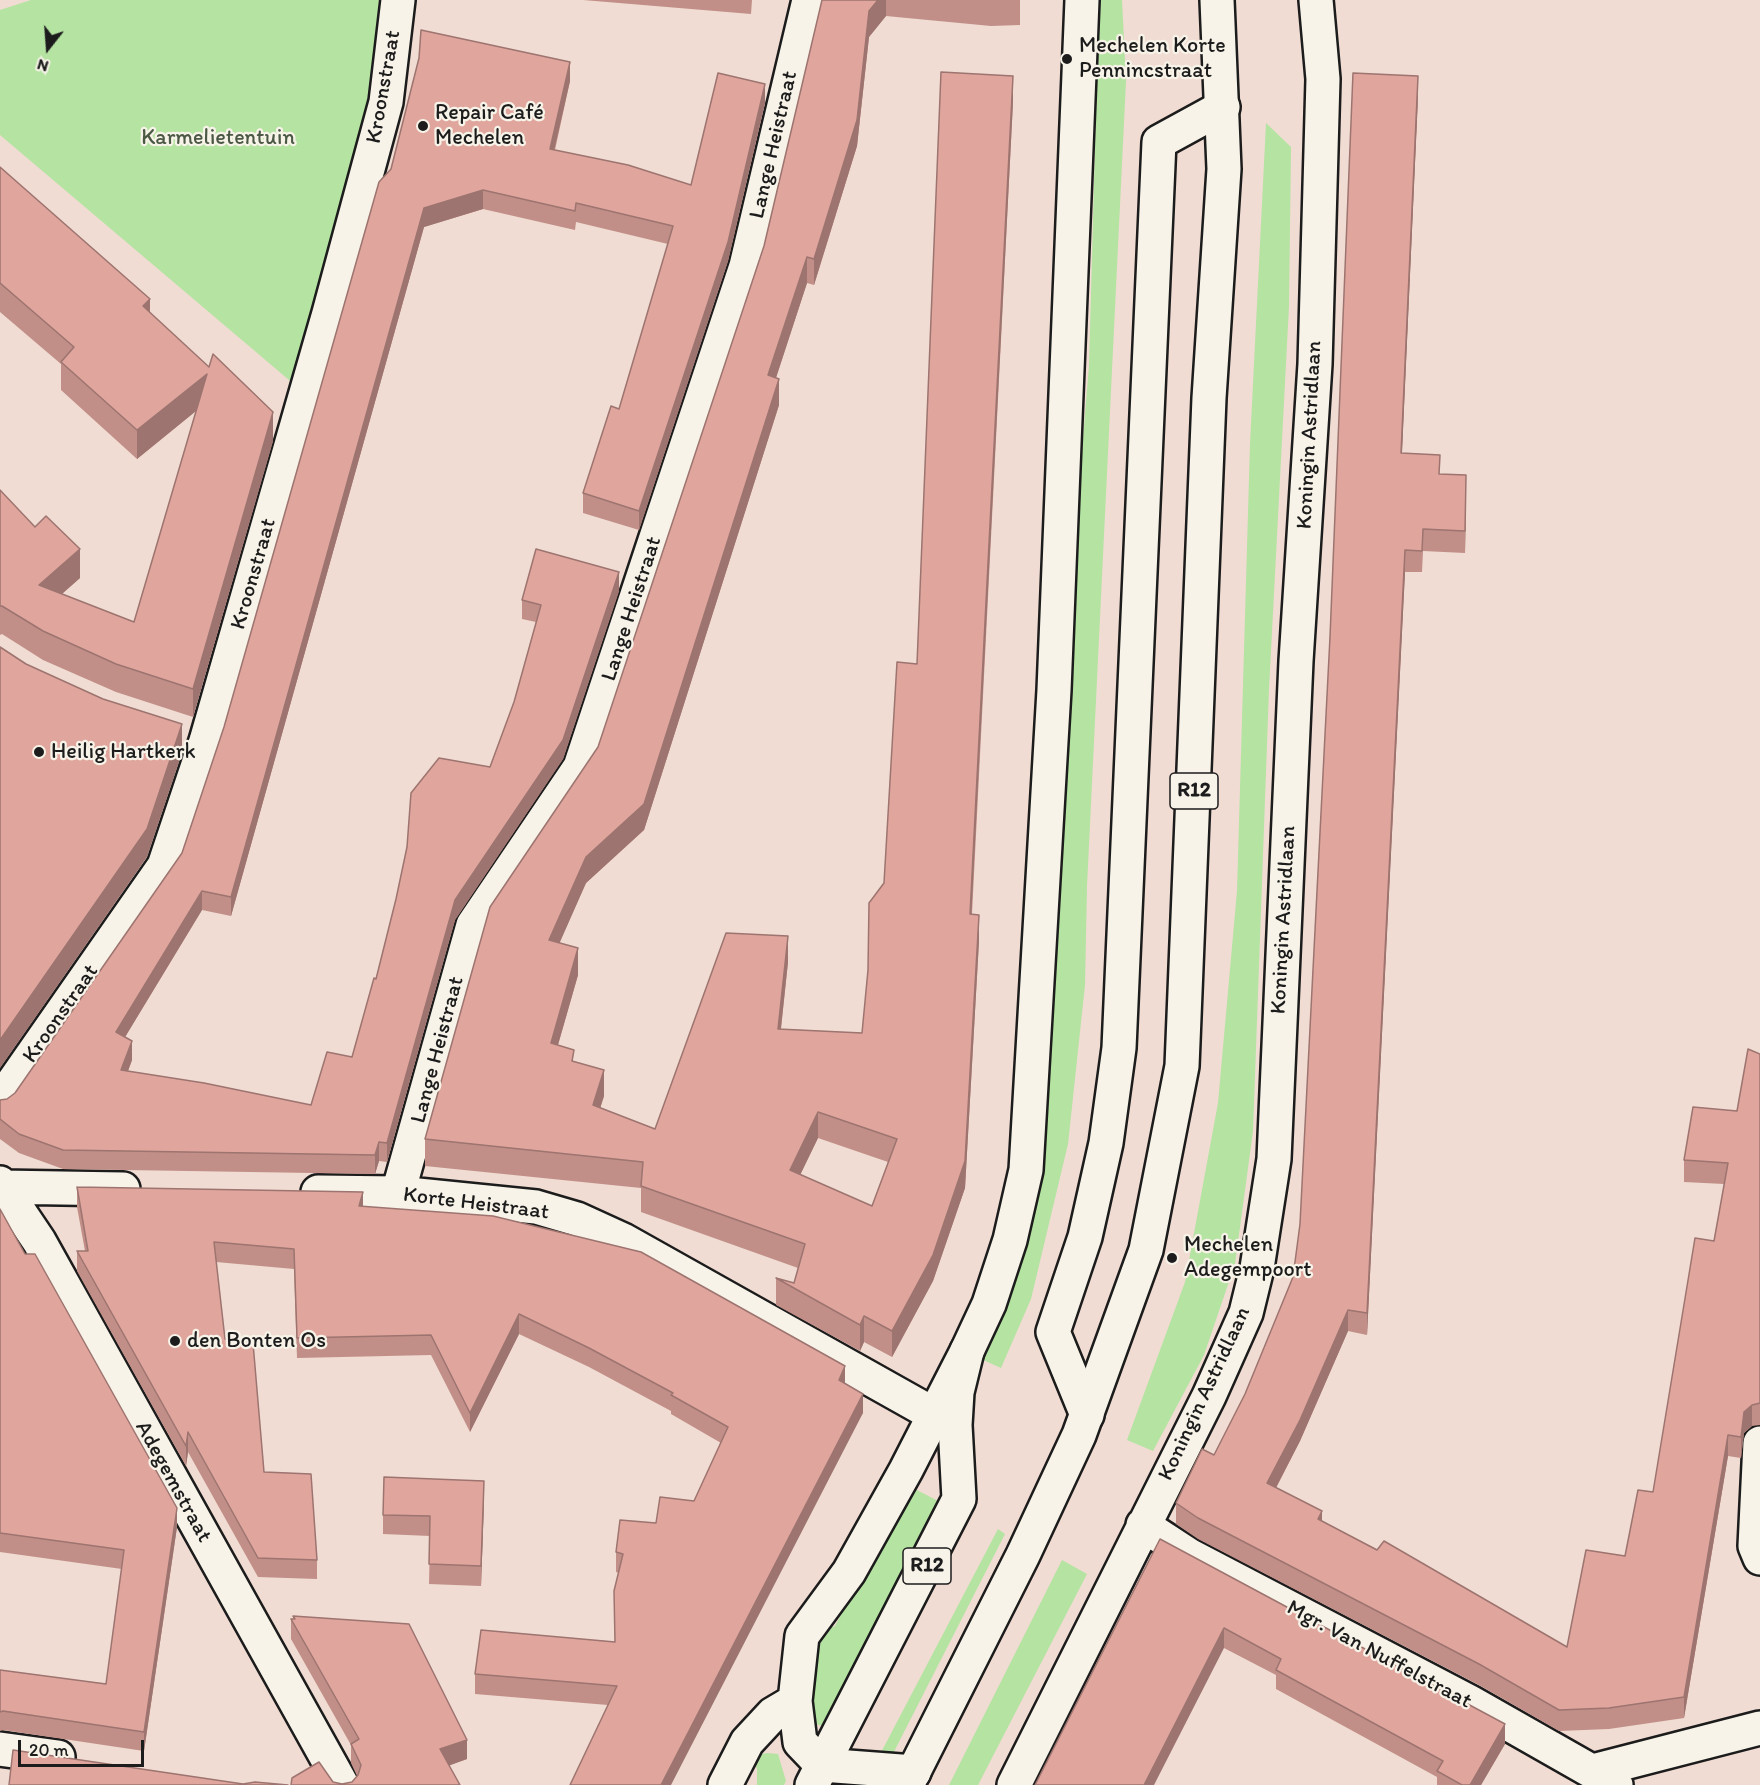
<!DOCTYPE html>
<html>
<head>
<meta charset="utf-8">
<style>
  body { margin:0 }
  #map { position:relative; width:1760px; height:1785px; overflow:hidden; background:#f0dcd2; font-family:Itim,sans-serif }
  canvas { display:block }
  .north { position:absolute; left:18px; top:18px; width:60px; height:60px; -webkit-text-stroke:4px #f7f3e8; paint-order:stroke; rotate:197deg; font-size:16px; font-weight:700; line-height:24px; text-align:center; color:#1c1c1c }
  .north::after { content:''; display:block; margin:auto; width:21px; height:27px; background:#1c1c1c; clip-path:polygon(50% 0,100% 100%,50% 72%,0 100%) }
  .scale { position:absolute; left:18px; top:1740px; width:126px; height:27px; box-sizing:border-box; border:3px solid #1c1c1c; border-top:0; padding-left:8px; font-size:18px; line-height:21px; white-space:nowrap; color:#1c1c1c; -webkit-text-stroke:4px #f7f3e8; paint-order:stroke }
</style>
</head>
<body>
<div id="map">
<canvas width="1760" height="1785"></canvas>
<div class="north">N</div>
<div class="scale">20 m</div>
</div>
<script>
const ctx = document.querySelector('canvas').getContext('2d');
ctx.lineJoin = 'round';
function fillPath(path, color) { ctx.fillStyle = color; ctx.fill(path, 'evenodd'); }
const toPath = rows => new Path2D(rows.map(r => 'M' + r).join(''));
function trace(path, color, width, dash) { ctx.strokeStyle = color; ctx.lineWidth = width; ctx.lineCap = dash ? 'butt' : 'round'; ctx.setLineDash(dash || []); ctx.stroke(path); }
function drawText(font, color, halo, rows, align = 'center') {
  ctx.font = font + ' Itim,sans-serif'; ctx.lineWidth = 4.5; ctx.setLineDash([]); ctx.textBaseline = 'middle'; ctx.strokeStyle = halo; ctx.fillStyle = color; for (const [text, x, y, turn = 0] of rows) {
    ctx.save(); ctx.translate(x, y); ctx.rotate((+turn || 0) * Math.PI / 180); ctx.textAlign = isNaN(turn) ? turn : align; if (halo) ctx.strokeText(text, 0, 0); ctx.fillText(text, 0, 0); ctx.restore();
  }
}
fillPath(toPath([
  [31,0,379,0,368,105,302,391,0,135,0,10],
  [1099,0,1122,0,1126,81,1087,886,1085,985,1068,1144,1031,1299,1001,1368,981,1359,1014,1269,1089,366],
  [1266,123,1291,147,1289,306,1269,689,1253,1131,1235,1264,1204,1355,1153,1451,1127,1440,1185,1282,1218,1103,1237,891,1250,444],
  [909,1486,940,1502,825,1727,813,1723,809,1668,824,1630,835,1626],
  [998,1529,1005,1534,877,1785,864,1785],
  [1062,1560,1087,1574,978,1785,949,1785],
  [767,1753,778,1754,786,1781,784,1785,757,1785,757,1769,754,1761,758,1755]
]), '#b4e3a2');
const minor = toPath([
  [0,1101,164,866,206,741,329,313,386,102,398,0],
  [0,1183,39,1241,342,1785],
  [0,1187,123,1189],
  [318,1192,398,1193,536,1207,577,1219,623,1240,933,1414],
  [398,1193,473,925,580,767,746,266,809,0],
  [1087,1415,1053,1332,1085,1237,1106,1143,1119,1048,1159,142,1223,107],
  [1760,1443,1755,1546,1760,1558],
  [1143,1525,1189,1555,1470,1702,1616,1785],
  [0,1749,58,1757],
  [1593,1771,1760,1728],
  [914,1772,822,1765,800,1742,795,1701,802,1636,849,1572,906,1470,967,1351,989,1304,1010,1240,1026,1170,1054,690,1082,0],
  [725,1785,747,1742,773,1714,795,1701],
  [1014,1785,1209,1396,1246,1313,1257,1268,1274,1159,1296,661,1315,364,1323,79,1316,0]
]);
const primary = toPath([
  [812,1785,959,1499,955,1425,957,1392,967,1351],
  [907,1785,1023,1555,1079,1435,1146,1250,1182,1066,1209,398,1224,169,1217,0]
]);
trace(minor, '#1c1c1c', 38);
trace(primary, '#1c1c1c', 38);
trace(minor, '#f7f3e8', 33);
trace(primary, '#f7f3e8', 33);
fillPath(toPath([
  [583,0,752,0,751,14],
  [822,0,1020,0,1020,25,991,26,886,16,869,37,857,146,814,285,807,283,776,378,779,405,644,830,586,883,559,943,578,975,558,1045,574,1062,604,1096,600,1108,655,1129,788,962,781,1029,862,1033,917,664,1013,102,972,914,979,941,965,1188,933,1281,892,1357,864,1342,860,1351,776,1305,776,1278,794,1283,798,1268,641,1212,641,1188,425,1166,425,1139,598,747,764,246],
  [818,1138,888,1162,872,1206,800,1175],
  [570,81,555,150,691,185,765,103,728,261,639,530,583,513,583,493,619,409,668,244,576,222,575,230,483,209,424,227,231,916,202,910,125,1037,132,1060,128,1071,311,1105,352,1057,376,979,490,767,514,702,536,622,522,619,522,600,619,591,563,759,455,920,387,1162,379,1161,375,1174,63,1169,19,1153,0,1139,0,1100,7,1099,15,1093,182,853,224,727,379,182],
  [1418,97,1402,453,1440,474,1466,497,1465,553,1423,551,1422,572,1405,572,1367,1335,1348,1331,1300,1441,1276,1488,1322,1521,1567,1647,1625,1556,1653,1492,1714,1241,1724,1184,1684,1182,1684,1160,1737,1111,1760,1054,1760,1425,1752,1426,1744,1433,1741,1458,1728,1456,1684,1718,1609,1729,1559,1731,1479,1685,1198,1539,1176,1524,1176,1503,1214,1455,1245,1394,1293,1277,1300,1224],
  [0,167,150,312,273,441,193,717,116,692,43,660,2,634,0,635,0,490,80,578,62,594,134,622,196,411,137,459,61,390,61,364,0,312],
  [77,1187,363,1207,845,1383,863,1413,608,1705,475,1694,475,1674,615,1642,619,1573,616,1572,616,1552,656,1523,694,1501,721,1443,671,1414,671,1411,589,1367,519,1334,470,1432,431,1355,297,1358,294,1269,216,1262,225,1339,264,1472,317,1560,317,1579,258,1577,188,1452,186,1466,77,1271,77,1251,85,1251,77,1207],
  [0,1209,177,1527,144,1751,3,1730,0,1731,0,1670,106,1684,122,1569,0,1552],
  [484,1500,481,1586,429,1584,430,1536,383,1534,383,1515],
  [1160,1539,1505,1744,1481,1785,1437,1785,1437,1777,1276,1689,1276,1675,1224,1648],
  [293,1616,467,1759,449,1765,460,1785,291,1785,333,1782,342,1784,352,1782,357,1776,351,1763,351,1745,291,1639,291,1619,293,1619]
]), '#c18f88');
fillPath(toPath([
  [878,0,886,0,886,16,869,37,857,146,814,285,814,259,869,11],
  [570,62,570,81,550,168,550,149],
  [1013,76,1013,102,970,940,970,914],
  [1418,76,1418,97,1401,474,1401,453],
  [765,84,765,103,728,261,639,530,639,511],
  [483,190,483,209,424,227,231,916,231,897,424,208],
  [807,257,807,283,768,402,768,375],
  [150,299,150,327,143,306],
  [207,374,207,402,137,459,137,430],
  [779,379,779,405,644,830,586,883,549,967,549,940],
  [273,412,273,441,193,717,193,689],
  [1466,475,1466,497,1465,553,1465,531],
  [80,549,80,578,39,614,39,585],
  [1405,550,1405,572,1367,1335,1367,1313],
  [619,572,619,591,563,759,455,920,387,1162,387,1143,455,900],
  [182,724,182,753,147,857,0,1068,0,1040],
  [202,891,202,910,116,1052,116,1032],
  [979,915,979,941,965,1188,933,1281,892,1357,892,1331],
  [788,936,788,962,778,1055,778,1029],
  [578,948,578,975,551,1069,551,1043],
  [132,1041,132,1060,121,1090,121,1070],
  [604,1070,604,1096,593,1131,593,1105],
  [818,1112,818,1138,790,1196,790,1170],
  [379,1142,379,1161,375,1174,375,1155],
  [363,1192,363,1211,359,1206],
  [1348,1310,1348,1331,1300,1441,1267,1505,1267,1483],
  [519,1314,519,1334,470,1432,470,1413],
  [864,1316,864,1342,860,1351,860,1325],
  [845,1366,845,1386,839,1380],
  [863,1394,863,1413,671,1785,661,1785],
  [1752,1405,1752,1426,1744,1433,1741,1458,1741,1437,1744,1412],
  [188,1432,188,1452,186,1466,186,1446],
  [1728,1435,1728,1456,1684,1718,1684,1697],
  [484,1481,484,1500,481,1586,481,1566],
  [177,1508,177,1527,144,1751,144,1732],
  [1322,1511,1322,1532,1318,1519],
  [1224,1628,1224,1648,1154,1785,1144,1785],
  [1505,1724,1505,1744,1481,1785,1470,1785],
  [467,1740,467,1759,440,1769,440,1749]
]), '#9d746f');
const building = toPath([
  [822,0,878,0,869,11,857,120,814,259,807,257,768,375,779,379,644,804,586,857,549,940,578,948,551,1043,574,1050,572,1061,604,1070,593,1105,655,1129,726,933,788,936,778,1029,862,1033,868,970,869,903,884,883,897,662,917,664,941,72,1013,76,970,914,979,915,965,1161,933,1255,892,1331,864,1316,860,1325,776,1278,794,1283,805,1244,641,1186,643,1162,425,1139,490,907,598,747,764,246,822,0],
  [818,1112,897,1139,872,1206,790,1170,818,1112],
  [421,30,570,62,550,149,628,165,691,185,718,73,765,84,728,242,639,511,583,493,611,406,619,409,673,226,576,203,575,211,483,190,424,208,231,897,202,891,116,1032,132,1041,121,1070,204,1083,311,1105,327,1052,352,1057,374,978,376,979,396,899,407,847,411,793,439,758,490,767,514,702,541,605,522,600,536,549,619,572,563,740,455,900,387,1143,379,1142,375,1155,63,1150,19,1134,0,1119,0,1100,7,1099,15,1093,182,853,224,727,379,182,391,169,419,58,421,30],
  [1353,73,1418,76,1401,453,1440,455,1439,474,1466,475,1465,531,1423,529,1422,551,1405,550,1367,1313,1348,1310,1300,1420,1267,1483,1322,1511,1318,1519,1377,1550,1384,1541,1567,1647,1586,1550,1625,1556,1638,1490,1653,1492,1695,1238,1714,1241,1728,1163,1684,1160,1693,1107,1737,1111,1748,1049,1760,1054,1760,1403,1752,1405,1744,1412,1741,1437,1728,1435,1684,1697,1609,1708,1559,1710,1479,1664,1198,1518,1176,1503,1202,1449,1214,1455,1245,1394,1293,1277,1300,1224,1330,637,1353,73],
  [0,167,150,299,143,306,209,367,213,354,273,412,193,689,116,664,43,631,2,606,0,606,0,490,35,527,46,516,80,549,39,585,134,622,207,374,137,430,61,362,74,347,0,283,0,167],
  [0,647,26,664,103,699,182,724,147,829,0,1040,0,647],
  [77,1187,363,1192,359,1206,493,1216,641,1252,845,1366,839,1380,863,1394,661,1785,570,1785,617,1686,475,1674,481,1630,615,1642,614,1591,623,1554,616,1552,620,1520,656,1523,660,1497,694,1501,728,1427,671,1395,673,1393,589,1348,519,1314,470,1413,431,1335,297,1338,294,1249,214,1242,225,1339,253,1343,264,1472,311,1474,317,1560,258,1558,188,1432,186,1446,77,1251,88,1251,77,1187],
  [0,1209,25,1254,35,1254,177,1508,144,1732,3,1711,0,1712,0,1670,106,1684,124,1550,0,1533,0,1209],
  [384,1477,484,1481,481,1566,429,1564,430,1516,383,1515,384,1477],
  [1160,1539,1505,1724,1470,1785,1462,1785,1437,1771,1443,1761,1276,1670,1281,1659,1224,1628,1144,1785,1035,1785,1160,1539],
  [293,1616,409,1624,467,1740,440,1749,460,1785,291,1785,292,1778,319,1762,333,1782,342,1784,352,1782,358,1775,361,1765,351,1744,359,1739,291,1619,295,1619,293,1616],
  [13,1750,243,1784,255,1782,288,1785,9,1785,13,1750]
]);
fillPath(building, '#e0a69e');
trace(building, '#9d746f', 1.5);
for (const [x, y, r, color] of [
  [1067,59,6,"#1c1c1c"],
  [423,126,6,"#1c1c1c"],
  [39,752,6,"#1c1c1c"],
  [1172,1258,6,"#1c1c1c"],
  [175,1341,6,"#1c1c1c"]
]) { const dot = new Path2D(); dot.arc(x, y, r, 0, 2 * Math.PI); ctx.fillStyle = color; ctx.fill(dot); trace(dot, '#f7f3e8', 2); }
for (const [x, y, w] of [
  [1194,791,48],
  [927,1566,48]
]) { const box = new Path2D(); box.roundRect(x - w / 2, y - 18, w, 36, 4.5); ctx.fillStyle = '#f7f3e8'; ctx.fill(box); trace(box, '#1c1c1c', 1.5); }
drawText('bold 21px', '#1c1c1c', null, [
  ["R12",1194,791],
  ["R12",927,1566]
]);
drawText('22px', '#1c1c1c', '#f7f3e8', [
  ["Mechelen Korte",1079,46],
  ["Pennincstraat",1079,71],
  ["Repair Café",435,113],
  ["Mechelen",435,138],
  ["Heilig Hartkerk",51,752],
  ["Mechelen",1184,1245],
  ["Adegempoort",1184,1270],
  ["den Bonten Os",187,1341]
], 'left');
drawText('22px', '#1c1c1c', '#f7f3e8', [
  ["Kroonstraat",384,87,-80],
  ["Lange Heistraat",774,145,-77],
  ["Koningin Astridlaan",1310,435,-87],
  ["Kroonstraat",254,574,-74],
  ["Lange Heistraat",632,609,-72],
  ["Koningin Astridlaan",1284,920,-87],
  ["Kroonstraat",61,1014,-55],
  ["Lange Heistraat",438,1050,-75],
  ["Korte Heistraat",476,1204,7],
  ["Koningin Astridlaan",1205,1394,-65],
  ["Adegemstraat",173,1482,61],
  ["Mgr. Van Nuffelstraat",1379,1655,28]
]);
drawText('22px', '#4a5844', '#f7f3e8', [
  ["Karmelietentuin",218,138]
]);
</script>
</body>
</html>
